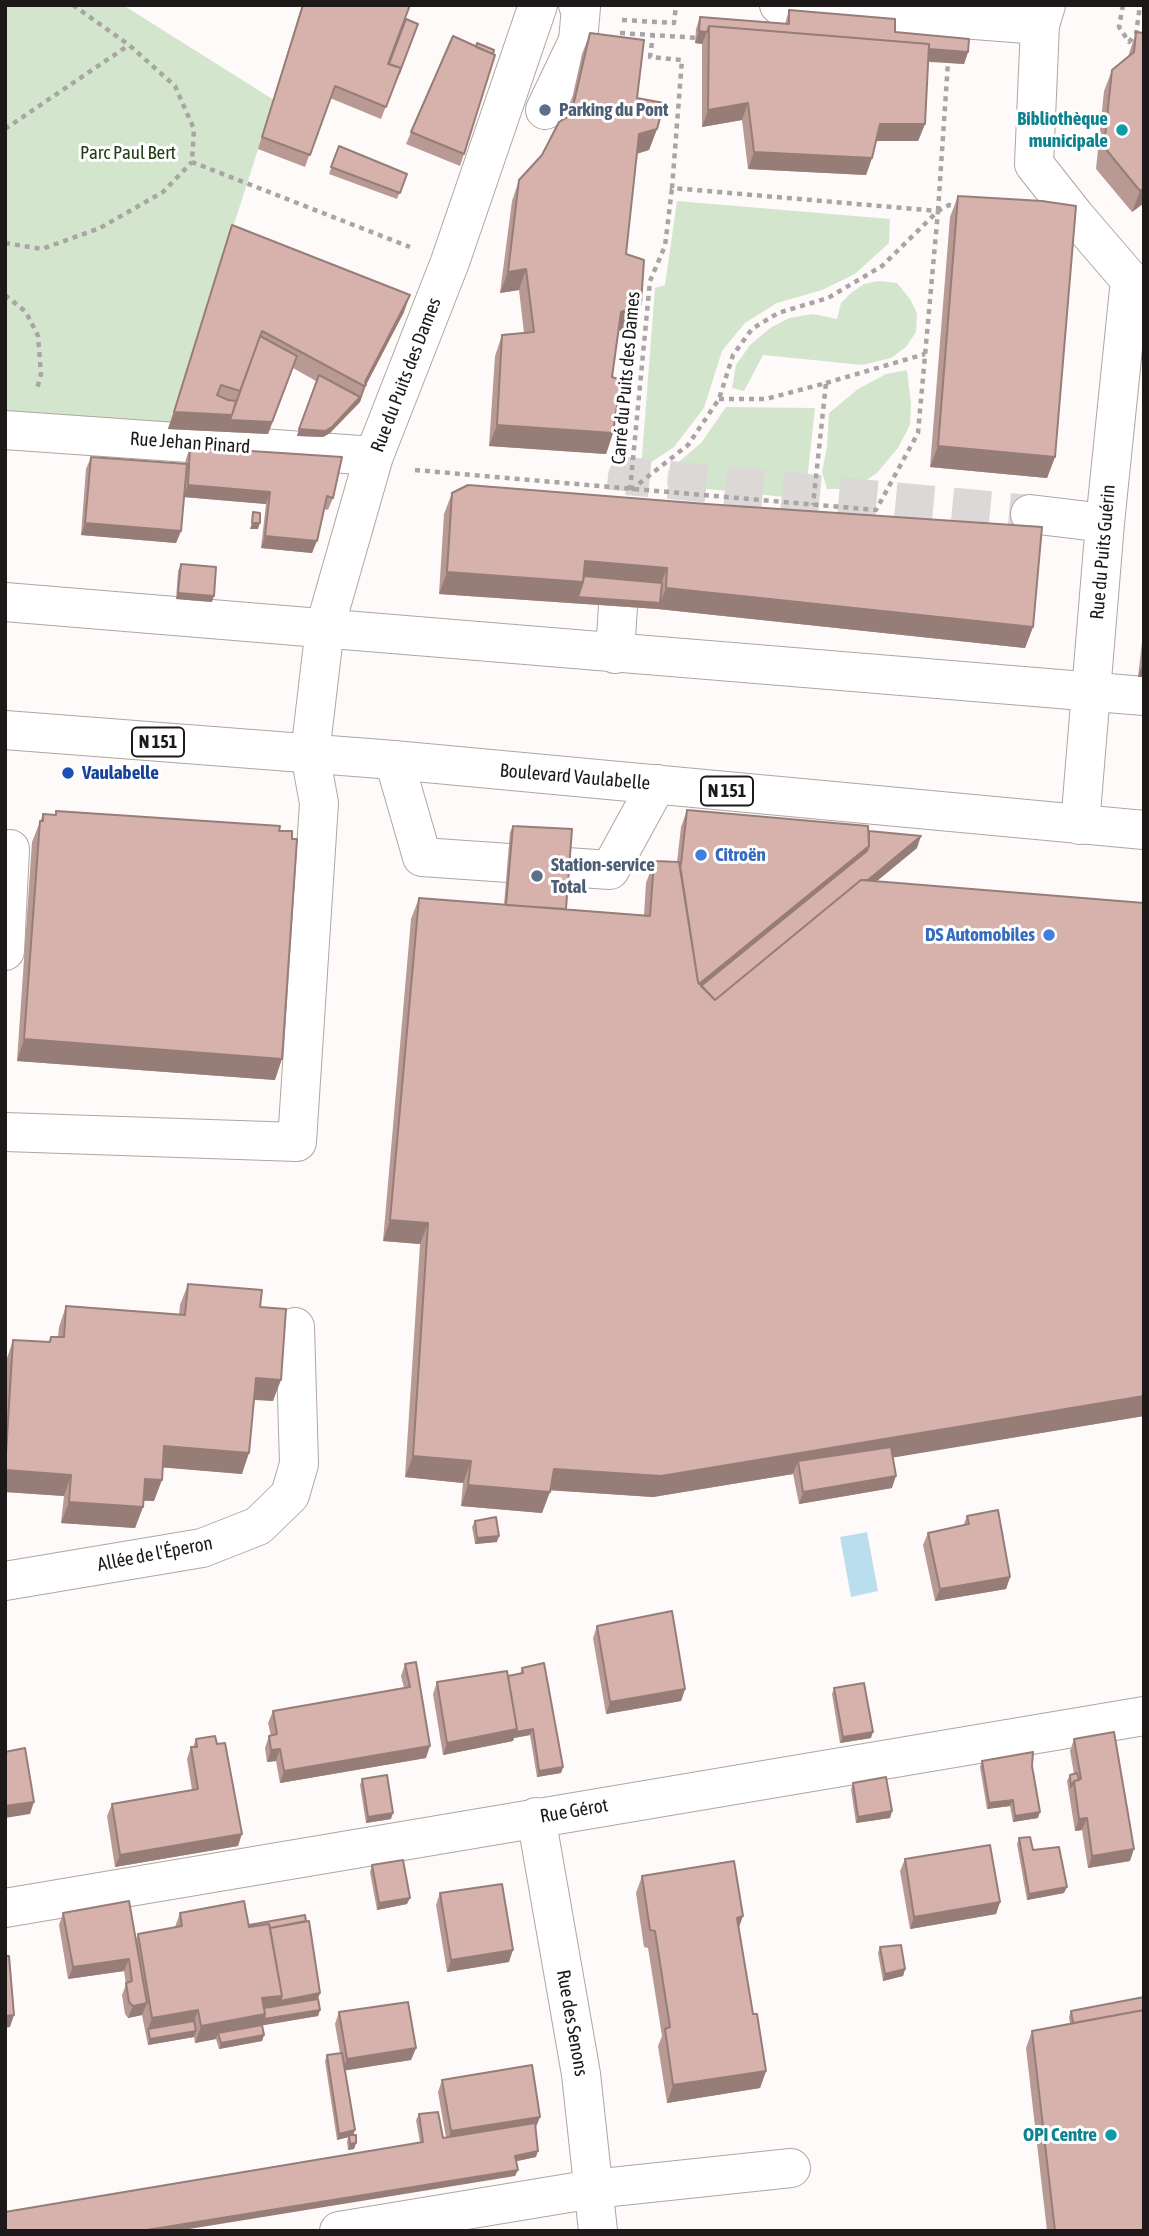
<!DOCTYPE html>
<html>
<head>
<meta charset="utf-8">
<style>
  body { margin:0 }
  #map { position:relative; width:1149px; height:2236px; overflow:hidden; background:#fefaf9; font-family:"Asap Condensed",sans-serif }
  canvas { display:block }
  .frame { position:absolute; inset:0; border:7px solid #1c1918; pointer-events:none }
</style>
</head>
<body>
<div id="map">
<canvas width="1149" height="2236"></canvas>
<div class="frame"></div>
</div>
<script>
const ctx = document.querySelector('canvas').getContext('2d');
ctx.lineJoin = 'round';
function fillPath(path, color) { ctx.fillStyle = color; ctx.fill(path, 'evenodd'); }
const toPath = rows => new Path2D(rows.map(r => 'M' + r).join(''));
function trace(path, color, width, dash) { ctx.strokeStyle = color; ctx.lineWidth = width; ctx.lineCap = dash ? 'butt' : 'round'; ctx.setLineDash(dash || []); ctx.stroke(path); }
function drawText(font, color, halo, rows, align = 'center') {
  ctx.font = font + ' "Asap Condensed",sans-serif'; ctx.lineWidth = 6; ctx.setLineDash([]); ctx.textBaseline = 'middle'; ctx.strokeStyle = halo; ctx.fillStyle = color; for (const [text, x, y, turn = 0] of rows) {
    ctx.save(); ctx.translate(x, y); ctx.rotate((+turn || 0) * Math.PI / 180); ctx.textAlign = isNaN(turn) ? turn : align; if (halo) ctx.strokeText(text, 0, 0); ctx.fillText(text, 0, 0); ctx.restore();
  }
}
fillPath(toPath([
  [5,5,123,5,274,100,168,429,5,417],
  [677,201,890,219,889,243,855,274,822,290,777,303,745,323,722,351,704,408,674,447,641,469,655,288,665,285],
  [878,281,897,283,910,299,917,313,916,332,906,347,891,358,862,365,763,355,744,391,732,388,736,365,750,345,770,328,789,318,813,314,837,319,841,303,851,293,864,284],
  [907,370,911,404,910,425,898,448,877,473,862,483,843,489,827,489,822,472,827,447,829,413,858,389,886,374],
  [726,407,815,408,805,499,667,485,668,471,701,443]
]), '#d4e5cd');
fillPath(toPath([
  [867,1532,878,1591,851,1597,840,1537]
]), '#bbdeef');
trace(toPath([
  [622,548,627,476,1030,514]
]), '#dcd8d7', 38, [38, 19]);
const minor = toPath([
  [779,5,1040,25],
  [1046,5,1040,25,1034,164,1075,216,1130,280],
  [545,110,578,41,581,7,578,5],
  [5,430,374,456],
  [1030,514,1105,523],
  [5,602,1144,696],
  [615,654,618,606],
  [394,760,422,857,610,870,657,784],
  [1080,825,1105,523,1130,280],
  [5,951,10,849],
  [5,1132,297,1142,319,803,310,754,325,627,374,456,450,262,538,5],
  [5,1581,202,1548,258,1526,290,1495,299,1464,295,1327],
  [536,1817,581,2074,598,2231],
  [5,1908,1144,1716],
  [339,2231,593,2189,791,2168]
]);
const major = toPath([
  [5,730,394,760,1144,830]
]);
trace(minor, '#afa6a2', 40);
trace(major, '#afa6a2', 40);
trace(toPath([
  [73,5,129,45,175,86,194,129,192,162,410,247],
  [1123,5,1119,27,1129,42,1136,34,1140,5],
  [622,20,674,23,676,5],
  [620,33,699,38],
  [5,129,129,45],
  [938,211,948,62],
  [5,243,42,249,100,228,163,192,192,162],
  [5,295,26,312,38,336,41,374,37,389],
  [826,383,925,354],
  [719,399,766,399,826,383,813,505],
  [415,470,876,510,918,433,938,211,672,188,682,60,650,57,653,35],
  [630,490,650,281,665,246,672,188],
  [631,490,688,445,719,399,733,355,752,329,778,313,828,298,882,266,938,211,949,205,959,206]
]), '#a8a5a4', 4.5, [5, 5]);
trace(minor, '#fff', 38);
trace(major, '#fff', 38);
fillPath(toPath([
  [302,5,410,5,388,64,418,24,381,119,330,98,305,167,258,149],
  [789,10,895,32,968,52,964,64,928,62,925,124,918,141,876,141,872,158,866,175,748,169,742,120,702,127,702,44,695,43,696,29,700,17,785,24],
  [1136,32,1144,33,1144,203,1132,212,1096,169,1104,91,1112,70,1128,57],
  [590,33,637,98,657,129,649,150,637,154,626,254,633,326,618,331,612,377,613,433,606,454,489,446,495,356,502,335,524,333,519,290,500,293,512,201,519,180,542,155,568,117,582,54],
  [411,132,464,154,460,166,406,144],
  [339,146,407,174,397,199,329,174],
  [958,196,1055,457,1047,478,930,467,950,217],
  [232,225,404,312,366,385,360,402,330,433,323,437,297,436,316,381,293,368,268,434,168,429],
  [190,447,333,498,328,510,324,509,312,553,261,548,266,504,184,497,181,531,176,543,81,535,86,469,91,457,185,464,186,459],
  [452,493,1033,627,1025,648,658,609,439,594,444,514],
  [181,564,212,602,176,599,178,571],
  [1144,625,1144,677,1138,677],
  [687,810,869,832,917,848,877,881,1144,1416,893,1457,892,1488,799,1504,793,1474,653,1497,550,1490,542,1513,461,1506,463,1483,405,1477,420,1244,383,1241,411,919,419,898,504,905,510,832,513,826,566,909,644,915,646,883,654,861,677,862,681,827],
  [56,811,275,1080,17,1061,32,842,43,814,55,814],
  [188,1284,260,1307,273,1401,254,1400,242,1474,163,1467,154,1501,144,1501,143,1507,135,1528,61,1523,64,1496,5,1492,5,1369,6,1361,13,1340,46,1342,49,1341,51,1337,58,1337,59,1327,66,1306,179,1315,180,1305],
  [967,1516,1010,1577,1006,1589,935,1601,923,1545,928,1533,963,1526],
  [475,1521,497,1542,475,1544,472,1527],
  [597,1626,685,1689,681,1701,606,1714,593,1638],
  [405,1664,426,1758,280,1783,276,1761,267,1762,265,1748,269,1736,271,1736,268,1723,273,1711,404,1688,401,1676],
  [522,1668,563,1767,561,1773,537,1777,530,1735,514,1738,513,1741,443,1755,433,1694,437,1682,508,1676,520,1674],
  [834,1688,871,1738,840,1743,832,1694],
  [196,1739,238,1846,115,1867,107,1816,112,1804,192,1790,187,1759,191,1747,193,1747],
  [1074,1739,1130,1861,1088,1868,1082,1830,1075,1831,1067,1781,1070,1775,1074,1774,1070,1751],
  [982,1761,1032,1766,1038,1818,1013,1822,1010,1806,987,1809,980,1767],
  [362,1779,391,1819,366,1823,360,1785],
  [853,1783,892,1811,890,1818,856,1823,851,1789],
  [1019,1838,1033,1850,1064,1893,1027,1900,1017,1844],
  [905,1859,1000,1902,996,1914,910,1929,900,1871],
  [372,1865,407,1904,377,1910,370,1872],
  [642,1876,739,1928,753,2014,766,2071,760,2088,667,2103,658,2046,662,2036,648,1948,644,1947,636,1893],
  [440,1893,509,1962,447,1972,436,1905],
  [63,1913,136,1939,138,1934,175,1927,180,1913,249,1925,318,1999,320,2010,318,2016,262,2025,264,2035,262,2041,219,2049,216,2039,195,2043,194,2037,148,2045,142,2015,128,2018,125,2014,122,1995,126,1984,124,1971,68,1979,59,1925],
  [880,1947,905,1969,903,1976,883,1981,878,1953],
  [1071,2011,1144,2231,1047,2231,1026,2048,1032,2031,1070,2024,1069,2017],
  [339,2012,416,2048,411,2060,345,2070,353,2135,356,2143,354,2149,348,2150,347,2142,348,2137,337,2140,325,2061,327,2055,340,2053,335,2024],
  [442,2080,540,2117,535,2129,536,2157,516,2161,515,2176,420,2142,416,2120,419,2114,443,2138,446,2138,438,2092]
]), '#b99994');
fillPath(toPath([
  [699,31,707,32,702,44,695,43],
  [709,32,968,52,964,64,708,44],
  [748,103,742,120,702,127,708,110],
  [880,124,925,124,918,141,874,141],
  [657,129,649,150,631,155,639,134],
  [754,152,872,158,866,175,748,169],
  [1144,188,1144,203,1132,212,1140,191],
  [526,269,519,290,500,293,508,272],
  [410,295,404,312,366,385,360,402,330,433,323,437,297,436,299,429,360,397,365,382],
  [641,304,633,326,613,333,621,312],
  [297,356,268,434,168,429,174,412,222,414],
  [497,425,613,433,606,454,489,446],
  [938,446,1055,457,1047,478,930,467],
  [188,485,270,492,266,504,183,497],
  [85,523,181,531,176,543,81,535],
  [252,523,260,523,258,529,250,529],
  [265,536,317,541,312,553,261,548],
  [585,561,667,568,659,589,660,603,666,588,1033,627,1025,648,658,609,439,594,447,572],
  [178,593,214,596,212,602,176,599],
  [1144,660,1144,677,1138,677],
  [921,836,917,848,707,1021,711,1009],
  [869,846,863,863,699,996,696,986],
  [24,1039,282,1059,275,1080,17,1061],
  [390,1220,428,1223,420,1244,383,1241],
  [256,1378,281,1380,273,1401,248,1399],
  [1144,1396,1144,1416,800,1473,798,1461,793,1474,653,1497,546,1490,554,1469],
  [164,1446,249,1453,242,1474,157,1467],
  [413,1456,471,1461,463,1483,405,1477],
  [5,1470,71,1475,64,1496,5,1492],
  [896,1476,892,1488,799,1504,803,1492],
  [145,1479,162,1480,154,1501,138,1500],
  [468,1485,550,1492,542,1513,461,1506],
  [69,1502,143,1507,135,1528,61,1523],
  [499,1536,497,1542,475,1544,477,1538],
  [1010,1577,1006,1589,935,1601,940,1589],
  [685,1689,681,1701,606,1714,610,1702],
  [517,1729,533,1729,530,1735,514,1738,513,1741,443,1755,447,1743],
  [873,1732,871,1738,840,1743,843,1737],
  [430,1746,426,1758,280,1783,284,1771],
  [280,1749,276,1761,267,1762,271,1750],
  [563,1767,561,1773,537,1777,539,1771],
  [1013,1800,1010,1806,987,1809,989,1803],
  [34,1802,30,1814,5,1818,5,1806],
  [892,1811,890,1818,856,1823,858,1817],
  [1040,1812,1038,1818,1013,1822,1015,1816],
  [393,1813,391,1819,366,1823,368,1817],
  [1087,1818,1082,1830,1075,1831,1079,1819],
  [242,1834,238,1846,115,1867,120,1855],
  [1134,1849,1130,1861,1088,1868,1092,1856],
  [1067,1887,1064,1893,1027,1900,1029,1894],
  [410,1898,407,1904,377,1910,379,1903],
  [1000,1902,996,1914,910,1929,914,1917],
  [743,1916,737,1933,737,1918],
  [513,1950,509,1962,447,1972,451,1960],
  [129,1959,124,1971,68,1979,73,1967],
  [905,1969,903,1976,883,1981,885,1974],
  [320,1993,316,2005,260,2015,262,1998],
  [147,2003,142,2015,128,2018,133,2006],
  [198,2010,192,2027,148,2029,152,2018],
  [320,2010,318,2016,218,2033,216,2039,195,2043,201,2026,265,2014],
  [14,2015,10,2027,5,2028,5,2016],
  [196,2031,194,2037,148,2045,150,2039],
  [264,2035,262,2041,219,2049,221,2043],
  [416,2048,411,2060,342,2071,347,2059],
  [766,2071,760,2088,667,2103,673,2085],
  [540,2117,535,2129,447,2143,451,2131],
  [355,2130,353,2136,337,2140,339,2134],
  [356,2143,354,2149,348,2150,350,2144],
  [538,2151,536,2157,513,2162,515,2156],
  [518,2170,515,2176,177,2231,141,2231]
]), '#967d78');
const building = toPath([
  [303,5,410,5,388,64,401,68,386,107,335,86,310,155,262,137,303,5],
  [789,10,895,19,895,32,969,39,968,52,929,49,929,44,709,26,707,32,699,31,700,17,789,24,789,10],
  [406,19,418,24,399,74,401,68,389,64,406,19],
  [709,26,929,44,925,124,880,124,872,158,754,152,748,103,708,110,709,26],
  [1136,32,1144,33,1144,188,1140,191,1104,147,1112,70,1134,52,1136,32],
  [590,33,644,40,637,98,664,103,657,129,639,134,626,254,644,260,641,304,621,312,612,377,621,380,613,433,497,425,502,335,534,332,526,269,508,272,519,180,542,155,559,122,571,115,590,33],
  [453,36,495,55,464,154,411,132,453,36],
  [477,43,494,50,493,54,476,47,477,43],
  [339,146,407,174,400,193,331,167,339,146],
  [958,196,1042,201,1076,206,1055,457,938,446,958,196],
  [232,225,410,295,365,382,366,385,364,386,262,331,240,391,221,385,217,395,228,400,236,401,232,415,174,412,232,225],
  [260,336,297,356,272,422,230,420,260,336],
  [319,375,360,397,332,427,325,431,299,429,319,375],
  [190,447,342,457,333,498,327,496,317,541,265,536,270,492,188,485,190,447],
  [91,457,187,464,181,531,85,523,91,457],
  [468,485,706,504,1042,527,1033,627,666,588,667,568,585,561,583,582,447,572,452,493,468,485],
  [253,512,260,513,260,523,252,523,253,512],
  [181,564,216,567,214,596,178,593,181,564],
  [584,576,662,583,660,603,578,597,583,582,584,576],
  [687,810,868,826,869,846,699,984,698,982,680,865,681,864,687,810],
  [56,811,280,826,279,831,292,831,292,839,297,839,282,1059,24,1039,40,821,43,821,43,814,56,815,56,811],
  [513,826,572,829,566,909,506,905,513,826],
  [869,831,921,836,868,880,861,880,715,1000,701,986,867,851,869,846,869,831],
  [654,861,679,862,698,982,715,1000,861,880,1144,903,1144,1396,661,1476,554,1469,550,1492,468,1485,471,1461,413,1456,428,1223,390,1220,419,898,650,916,654,861],
  [188,1284,262,1290,260,1307,286,1309,281,1380,256,1378,249,1453,164,1446,162,1480,145,1479,143,1507,69,1502,71,1475,5,1470,13,1340,50,1342,51,1337,64,1337,66,1306,185,1315,188,1284],
  [891,1447,896,1476,803,1492,798,1461,891,1447],
  [998,1510,1010,1577,940,1589,928,1533,969,1524,967,1516,998,1510],
  [496,1517,499,1536,477,1538,475,1521,496,1517],
  [672,1611,685,1689,610,1702,597,1626,672,1611],
  [416,1662,430,1746,284,1771,280,1749,271,1750,269,1736,277,1734,273,1711,410,1687,405,1664,416,1662],
  [544,1663,563,1767,539,1771,533,1729,516,1732,517,1729,508,1676,523,1673,522,1668,544,1663],
  [507,1671,517,1729,447,1743,437,1682,507,1671],
  [864,1683,873,1732,843,1737,834,1688,864,1683],
  [1114,1732,1134,1849,1092,1856,1087,1818,1079,1819,1074,1781,1081,1779,1074,1739,1114,1732],
  [215,1736,217,1744,225,1743,242,1834,120,1855,112,1804,198,1789,191,1747,197,1747,196,1739,215,1736],
  [25,1748,34,1802,5,1806,5,1752,25,1748],
  [1033,1752,1032,1766,1040,1812,1015,1816,1013,1800,989,1803,982,1761,1033,1752],
  [1077,1773,1079,1780,1074,1781,1071,1787,1070,1775,1077,1773],
  [387,1775,393,1813,368,1817,362,1779,387,1775],
  [886,1777,892,1811,858,1817,853,1783,886,1777],
  [1030,1837,1033,1850,1059,1847,1067,1887,1029,1894,1019,1838,1030,1837],
  [990,1845,1000,1902,914,1917,905,1859,990,1845],
  [403,1860,410,1898,379,1903,372,1865,403,1860],
  [734,1861,743,1916,737,1918,753,2014,757,2014,766,2071,673,2085,665,2029,670,2027,655,1931,650,1930,642,1876,734,1861],
  [502,1884,513,1950,451,1960,440,1893,502,1884],
  [129,1901,147,2003,133,2006,129,2002,126,1983,132,1981,129,1959,73,1967,63,1913,129,1901],
  [244,1901,249,1927,269,1924,282,1996,262,1998,265,2014,201,2026,198,2010,152,2018,138,1934,182,1926,180,1913,244,1901],
  [305,1915,306,1921,270,1928,269,1924,249,1927,249,1925,305,1915],
  [309,1921,320,1993,280,2001,282,1996,270,1928,309,1921],
  [901,1945,905,1969,885,1974,880,1947,901,1945],
  [5,1956,9,1956,14,2015,5,2016,5,1956],
  [1144,1997,1144,2010,1073,2023,1071,2011,1144,1997],
  [318,1999,320,2010,264,2019,265,2014,264,2008,318,1999],
  [408,2002,416,2048,347,2059,339,2012,408,2002],
  [1144,2010,1144,2231,1055,2231,1032,2031,1144,2010],
  [194,2021,196,2031,150,2039,148,2029,194,2021],
  [262,2025,264,2035,221,2043,218,2033,262,2025],
  [342,2053,355,2130,339,2134,327,2055,342,2053],
  [532,2065,540,2117,451,2131,442,2080,532,2065],
  [438,2112,443,2138,535,2123,538,2151,515,2156,518,2170,141,2231,5,2231,5,2212,423,2142,419,2114,438,2112],
  [349,2135,356,2135,356,2143,350,2144,349,2135]
]);
fillPath(building, '#d7b2ac');
trace(building, '#967d78', 2);
for (const [x, y, r, color] of [
  [545,110,7,"#5c6f8a"],
  [1122,130,7,"#0f9aa8"],
  [68,773,7,"#1a4fb4"],
  [701,855,7,"#3f7fe0"],
  [537,876,7,"#5c6f8a"],
  [1049,935,7,"#3f7fe0"],
  [1111,2135,7,"#0f9aa8"]
]) { const dot = new Path2D(); dot.arc(x, y, r, 0, 2 * Math.PI); ctx.fillStyle = color; ctx.fill(dot); trace(dot, '#fff', 2.5); }
for (const [x, y, w] of [
  [158,742,52],
  [727,791,52]
]) { const box = new Path2D(); box.roundRect(x - w / 2, y - 14.5, w, 29, 5); ctx.fillStyle = '#fff'; ctx.fill(box); trace(box, '#1c1918', 2); }
drawText('bold 18px', '#1c1918', null, [
  ["N 151",158,742],
  ["N 151",727,791]
]);
drawText('bold 19px', '#4e5e75', '#fff', [
  ["Parking du Pont",559,110],
  ["Station-service",551,865],
  ["Total",551,887]
], 'left');
drawText('bold 19px', '#0d838f', '#fff', [
  ["Bibliothèque",1108,119],
  ["municipale",1108,141],
  ["OPI Centre",1097,2135]
], 'right');
drawText('19px', '#233e15', '#fff', [
  ["Parc Paul Bert",128,153]
]);
drawText('19px', '#1c1918', '#fff', [
  ["Rue du Puits des Dames",406,375,-69],
  ["Carré du Puits des Dames",626,378,-85],
  ["Rue Jehan Pinard",190,443,4],
  ["Rue du Puits Guérin",1103,552,-85],
  ["Boulevard Vaulabelle",575,777,5],
  ["Allée de l'Éperon",155,1554,-11],
  ["Rue Gérot",574,1811,-10],
  ["Rue des Senons",572,2023,80]
]);
drawText('bold 19px', '#164399', '#fff', [
  ["Vaulabelle",82,773]
], 'left');
drawText('bold 19px', '#366cbe', '#fff', [
  ["Citroën",715,855],
  ["DS Automobiles",1035,935,"right"]
], 'left');
</script>
</body>
</html>
